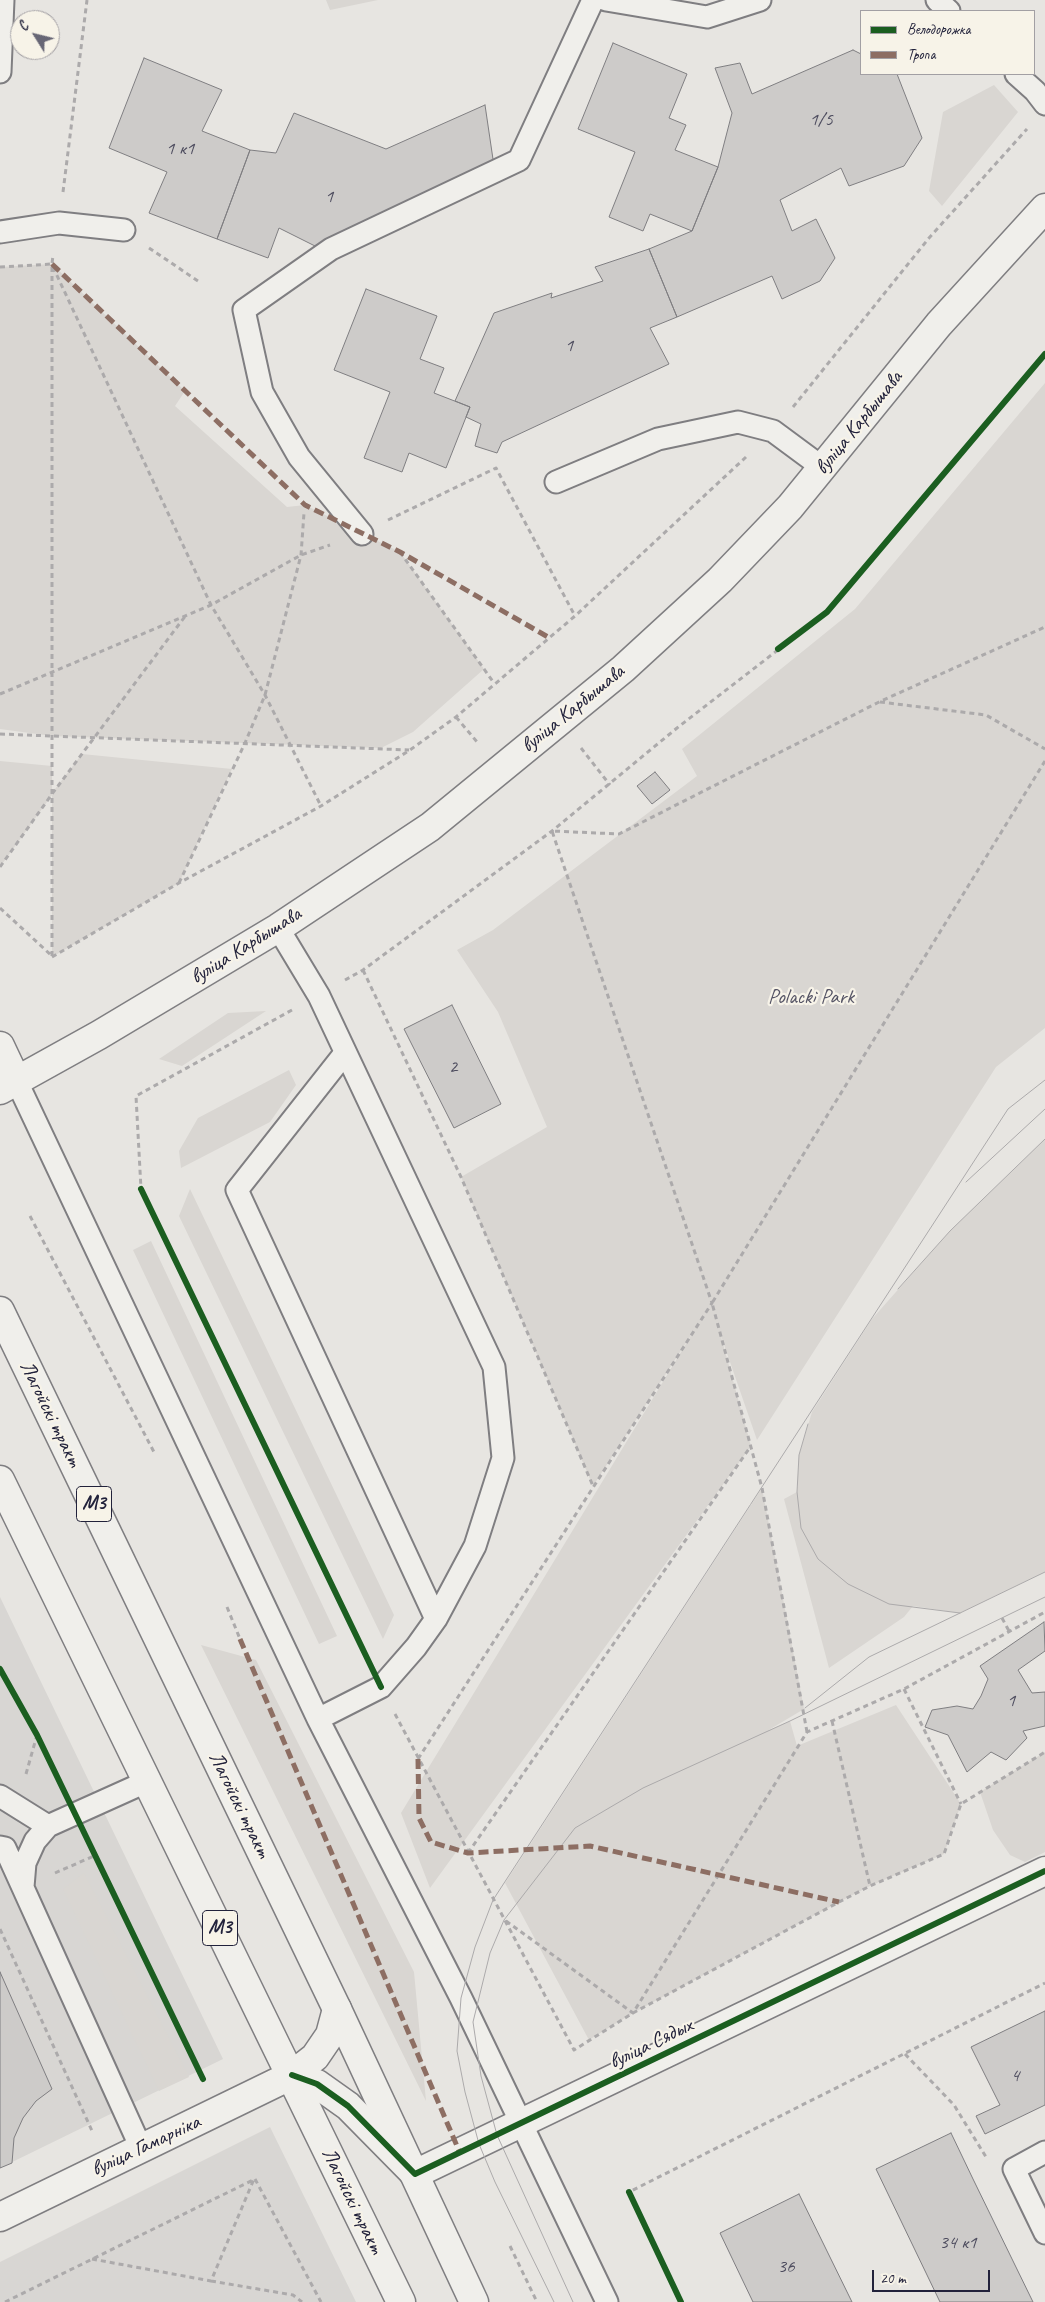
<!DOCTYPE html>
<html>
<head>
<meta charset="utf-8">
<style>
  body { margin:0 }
  #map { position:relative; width:1045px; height:2302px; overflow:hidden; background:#e7e5e1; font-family:Caveat,sans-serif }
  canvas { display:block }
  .legend { position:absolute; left:860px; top:10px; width:175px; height:65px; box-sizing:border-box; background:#f7f3e8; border:1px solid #a29fa3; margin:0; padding:6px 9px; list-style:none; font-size:15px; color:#22223b }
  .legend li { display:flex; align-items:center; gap:10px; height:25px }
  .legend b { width:25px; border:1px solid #a29fa3 }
  .north { position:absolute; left:10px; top:10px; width:50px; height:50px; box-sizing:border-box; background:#f7f3e8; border:1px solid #a29fa3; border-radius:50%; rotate:306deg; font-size:14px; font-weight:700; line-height:20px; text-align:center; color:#22223b }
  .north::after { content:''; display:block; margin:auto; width:18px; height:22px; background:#676675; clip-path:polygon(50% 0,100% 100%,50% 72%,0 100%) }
  .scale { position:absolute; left:872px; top:2270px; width:118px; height:22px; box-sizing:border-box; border:2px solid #22223b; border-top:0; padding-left:6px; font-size:15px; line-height:18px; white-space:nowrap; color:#22223b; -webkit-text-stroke:4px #f7f3e8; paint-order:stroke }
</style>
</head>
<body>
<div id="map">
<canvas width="1045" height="2302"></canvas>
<ul class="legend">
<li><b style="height:6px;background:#1b5e20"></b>Велодорожка</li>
<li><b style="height:6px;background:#8d6e63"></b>Тропа</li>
</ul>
<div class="north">С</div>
<div class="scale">20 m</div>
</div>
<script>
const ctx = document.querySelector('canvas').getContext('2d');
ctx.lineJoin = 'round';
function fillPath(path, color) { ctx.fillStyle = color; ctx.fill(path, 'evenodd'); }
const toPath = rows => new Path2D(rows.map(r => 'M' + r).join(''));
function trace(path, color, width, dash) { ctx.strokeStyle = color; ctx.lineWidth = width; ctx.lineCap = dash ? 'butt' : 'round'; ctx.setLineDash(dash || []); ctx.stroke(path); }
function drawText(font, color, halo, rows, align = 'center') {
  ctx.font = font + ' Caveat,sans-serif'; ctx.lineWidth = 4.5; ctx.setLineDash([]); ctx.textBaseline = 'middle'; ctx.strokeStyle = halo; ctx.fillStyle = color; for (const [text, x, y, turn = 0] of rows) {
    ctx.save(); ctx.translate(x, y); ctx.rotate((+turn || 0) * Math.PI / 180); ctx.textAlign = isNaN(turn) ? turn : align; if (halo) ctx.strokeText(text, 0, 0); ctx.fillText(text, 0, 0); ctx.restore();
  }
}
fillPath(toPath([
  [0,1597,223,2059,0,2168],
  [270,2127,356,2302,0,2302,0,2262]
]), '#d8d6d3');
fillPath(toPath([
  [326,0,378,0,330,10],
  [994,85,1018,112,942,206,929,191,943,112],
  [52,264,185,391,175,406,287,507,305,505,400,552,484,669,413,732,381,748,52,736,0,729,0,267],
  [1045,383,1045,1028,996,1067,757,1440,720,1333,751,1446,430,1888,401,1813,695,1329,593,1486,461,1177,547,1127,498,1012,457,950,493,930,697,776,682,749,855,609],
  [82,754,232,769,179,883,52,957,52,795,0,867,0,761,52,766,52,793],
  [266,1011,182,1066,159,1059,228,1013],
  [289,1070,296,1085,270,1122,181,1168,179,1151,198,1118],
  [1045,1139,1045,1572,960,1613,913,1606,904,1617,829,1668,784,1499,797,1492,799,1455,812,1412,872,1319,950,1231],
  [190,1189,394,1615,383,1639,179,1216],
  [151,1241,337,1636,319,1644,133,1250],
  [762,1488,804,1709,767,1731,790,1721,797,1746,896,1705,961,1804,944,1854,870,1886,839,1902,633,2013,589,2040,505,1883],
  [201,1645,256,1660,414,1972,426,2101],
  [1045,1752,1045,1852,1025,1862,1010,1855,993,1830,980,1792],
  [84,1873,189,2077,159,2091,63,1889]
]), '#d9d6d2');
const building = toPath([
  [613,43,687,74,669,118,686,125,675,150,718,167,692,231,650,214,643,231,609,217,635,152,578,129,613,43],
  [853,50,861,54,861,74,897,74,922,138,904,166,849,186,841,168,780,200,792,231,816,219,835,258,820,281,782,299,772,276,677,317,649,249,692,231,718,167,732,113,715,68,740,63,752,94,853,50],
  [144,58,222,90,202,131,250,150,217,239,149,213,167,172,109,148,144,58],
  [485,105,494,166,315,246,279,228,268,258,217,239,250,150,276,153,294,113,386,149,485,105],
  [649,249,677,317,650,328,669,364,502,442,497,453,475,446,481,424,466,417,470,407,455,401,494,313,552,293,551,298,603,281,595,267,649,249],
  [366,289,437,316,420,359,444,368,434,393,470,407,446,468,409,453,402,472,364,458,390,392,334,370,366,289],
  [655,772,670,790,652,804,637,786,655,772],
  [452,1005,501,1104,454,1128,404,1029,452,1005],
  [1044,1622,1045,1651,1018,1670,1032,1693,1045,1692,1045,1726,1023,1731,1027,1738,1006,1760,991,1752,967,1772,948,1735,925,1727,932,1710,957,1706,973,1709,981,1696,988,1679,980,1666,1044,1622],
  [0,1972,52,2089,36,2101,23,2118,14,2138,12,2163,0,2168,0,1972],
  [1045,2011,1045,2105,985,2134,976,2116,1000,2105,971,2047,1045,2011],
  [951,2133,973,2179,1033,2302,940,2302,876,2169,951,2133],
  [799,2194,852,2302,753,2302,720,2233,799,2194]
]);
fillPath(building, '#cdcbc9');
trace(building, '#7f7e81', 1);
const service = toPath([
  [606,0,707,17,760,0],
  [937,0,949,11],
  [0,72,3,0],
  [1016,74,1035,91,1045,104],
  [0,232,59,223,124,230],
  [556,482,658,439,738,422,773,431,823,468],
  [362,534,299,457,262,392,244,310,331,249,519,160,593,0],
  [278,928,319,996,494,1367,503,1458,475,1546,436,1619,416,1647,381,1687,318,1719],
  [345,1053,237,1190,436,1619],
  [17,1082,318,1719,461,1998,607,2302],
  [0,1796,48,1826],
  [0,1847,5,1848,141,2148],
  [23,1887,25,1863,35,1841,48,1826,148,1781],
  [1045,2152,1014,2169,1045,2233]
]);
const minor = toPath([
  [0,1046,17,1082]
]);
const tertiary = toPath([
  [292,2075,317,2084,348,2106,415,2174,1045,1871],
  [0,2217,292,2075,315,2057,330,2035,337,2009]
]);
const secondary = toPath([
  [0,1090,99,1035,278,928,430,827,623,669,720,580,790,507,939,324,1045,208]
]);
const primary = toPath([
  [0,1311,337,2009,474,2302],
  [0,1480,401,2302]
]);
trace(service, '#7f7e81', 25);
trace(minor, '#7f7e81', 31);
trace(tertiary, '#7f7e81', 31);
trace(secondary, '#7f7e81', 31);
trace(primary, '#7f7e81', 31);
trace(toPath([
  [63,192,87,0],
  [149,248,201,283],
  [0,267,52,264],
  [53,267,211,605,265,695,321,806],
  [793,407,929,238,1027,129],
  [388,520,496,468,575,616],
  [400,552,494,683],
  [0,694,211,605,301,555,330,545],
  [880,702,986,715,1045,749],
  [456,717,478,743],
  [0,734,409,750],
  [581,748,610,785],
  [0,867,52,794,186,615],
  [179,883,245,743,265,695,301,555,304,513],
  [0,908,52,956],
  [52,956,52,264,53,255],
  [52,957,179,883,321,806,410,750,456,717,575,616,746,457],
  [363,970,461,1177,593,1486],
  [345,980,363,970,552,831,677,728,827,612,1045,354],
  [292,1010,136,1096,141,1189,366,1657],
  [30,1216,155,1454],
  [227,1607,240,1639],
  [1002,1618,1009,1631],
  [0,1669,37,1735,61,1786],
  [904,1689,961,1804],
  [395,1714,574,2050,633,2013,839,1902,870,1886,944,1854,961,1804,1045,1752],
  [832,1721,870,1886],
  [807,1732,762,1488,712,1303,1045,761],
  [418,1759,712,1303,552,831,619,834,879,702,1045,627],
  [26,1774,37,1735],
  [89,1841,203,2079],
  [468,1853,751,1446],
  [55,1873,96,1855],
  [506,1921,633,2013,807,1732,904,1689,1045,1612],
  [0,1929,93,2133],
  [905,2054,954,2105,986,2157],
  [255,2179,321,2302],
  [510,2246,537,2302],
  [92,2259,211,2281,254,2179],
  [211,2281,293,2295,302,2302],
  [5,2302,255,2179],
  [681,2302,629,2192,1045,1983]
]), '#acaaab', 3, [5, 4]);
trace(service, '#f0efeb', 21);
trace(minor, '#f0efeb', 28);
trace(tertiary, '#f0efeb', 28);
trace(secondary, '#f0efeb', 28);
trace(primary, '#f0efeb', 28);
trace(toPath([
  [966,1182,1045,1109],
  [898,1289,950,1231,1045,1139],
  [808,1424,799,1455,797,1492,801,1528,818,1559,848,1584,889,1604,960,1613],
  [805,1708,869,1657,1045,1572],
  [554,2302,495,2182,479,2144,465,2092,457,2051,461,1998,475,1947,493,1900,1008,1109,1045,1080],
  [573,2302,497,2135,481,2076,473,2022,490,1953,504,1920,575,1828,643,1788,790,1721,1045,1597]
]), '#acaaab', 1);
trace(toPath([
  [52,264,305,505,400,552,548,637],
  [240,1639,460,2153],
  [418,1759,419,1818,431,1842,468,1853,590,1846,839,1902]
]), '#8d6e63', 5, [10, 5]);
trace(toPath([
  [778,649,827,612,1045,354],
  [141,1189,381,1687],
  [0,1669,37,1735,203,2079],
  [292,2075,317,2084,348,2106,415,2174,1045,1871],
  [629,2192,681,2302]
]), '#1b5e20', 6);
drawText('19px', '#4d4c5e', null, [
  ["1/5",821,120],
  ["1 к1",180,149],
  ["1",329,197],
  ["1",569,346],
  ["2",453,1067],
  ["1",1011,1701],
  ["4",1015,2076],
  ["34 к1",958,2243],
  ["36",786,2267]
]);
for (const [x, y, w] of [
  [94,1504,35],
  [220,1928,35]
]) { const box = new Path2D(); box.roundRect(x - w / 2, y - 17.5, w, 35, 4); ctx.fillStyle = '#f7f3e8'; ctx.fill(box); trace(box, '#22223b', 1); }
drawText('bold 20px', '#22223b', null, [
  ["М3",94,1504],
  ["М3",220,1928]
]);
drawText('21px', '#22223b', '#f7f3e8', [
  ["вуліца Карбышава",859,423,-51],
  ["вуліца Карбышава",573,709,-39],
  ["вуліца Карбышава",246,946,-32],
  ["Лагойскі тракт",50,1414,64],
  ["Лагойскі тракт",239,1805,64],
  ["вуліца Сядых",651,2044,-26],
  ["вуліца Гамарніка",146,2146,-25],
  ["Лагойскі тракт",352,2201,64]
]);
drawText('21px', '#555465', '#f7f3e8', [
  ["Polacki Park",811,997]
]);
</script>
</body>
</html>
